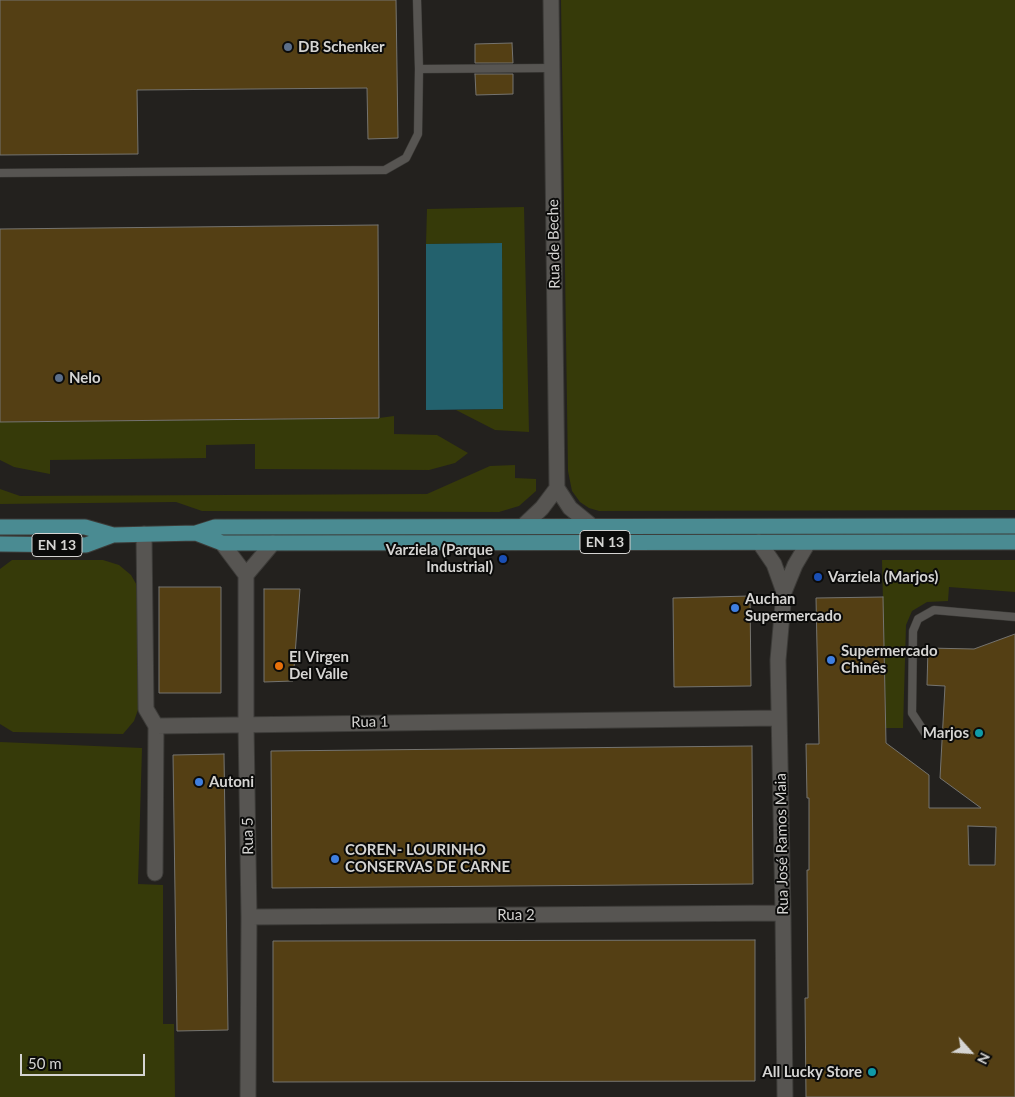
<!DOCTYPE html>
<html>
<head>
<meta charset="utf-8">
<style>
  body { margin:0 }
  #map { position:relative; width:1015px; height:1097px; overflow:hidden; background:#23211e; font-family:Lato,sans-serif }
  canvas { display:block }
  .north { position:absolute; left:945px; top:1027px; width:50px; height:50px; -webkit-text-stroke:4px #0b0b0a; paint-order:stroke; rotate:116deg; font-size:14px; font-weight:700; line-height:20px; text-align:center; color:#d5d4d2 }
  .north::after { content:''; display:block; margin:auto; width:18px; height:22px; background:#d5d4d2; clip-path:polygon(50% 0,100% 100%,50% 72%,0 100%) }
  .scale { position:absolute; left:20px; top:1054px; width:125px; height:22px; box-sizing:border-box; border:2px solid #d5d4d2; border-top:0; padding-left:6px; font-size:15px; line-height:18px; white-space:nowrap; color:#d5d4d2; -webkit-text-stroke:4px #0b0b0a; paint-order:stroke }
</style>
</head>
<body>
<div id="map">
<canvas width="1015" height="1097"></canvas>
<div class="north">N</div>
<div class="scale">50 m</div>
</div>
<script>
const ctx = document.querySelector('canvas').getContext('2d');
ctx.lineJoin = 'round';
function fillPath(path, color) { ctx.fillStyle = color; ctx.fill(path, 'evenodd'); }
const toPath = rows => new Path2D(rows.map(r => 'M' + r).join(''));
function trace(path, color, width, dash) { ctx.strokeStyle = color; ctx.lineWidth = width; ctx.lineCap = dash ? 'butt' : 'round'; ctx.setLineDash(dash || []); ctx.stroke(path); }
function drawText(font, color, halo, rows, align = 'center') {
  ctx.font = font + ' Lato,sans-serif'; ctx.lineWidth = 4; ctx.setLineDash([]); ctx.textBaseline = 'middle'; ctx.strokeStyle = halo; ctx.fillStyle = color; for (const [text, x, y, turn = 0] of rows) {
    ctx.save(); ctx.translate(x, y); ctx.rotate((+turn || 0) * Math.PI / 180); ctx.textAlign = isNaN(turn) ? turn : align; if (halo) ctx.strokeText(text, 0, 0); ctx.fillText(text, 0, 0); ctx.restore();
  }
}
fillPath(toPath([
  [561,0,1015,0,1015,510,599,511,589,508,580,502,572,491,568,471],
  [524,207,529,432,495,430,456,410,503,409,502,243,426,244,427,209],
  [394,416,394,434,437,435,468,453,455,463,429,470,255,469,255,444,206,445,206,458,50,460,50,474,14,467,0,460,0,422,379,418],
  [515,465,515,478,536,479,536,491,519,506,499,512,202,511,176,502,0,504,0,489,20,496,427,494,490,466],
  [12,560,103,560,119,565,131,575,139,589,139,707,134,721,123,734,13,732,0,724,0,569],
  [882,560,1015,560,1015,592,949,587,948,601,927,602,912,611,906,625,903,728,886,728],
  [0,742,142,748,138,884,163,885,163,1024,174,1024,175,1097,0,1097]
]), '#363a09');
fillPath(toPath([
  [502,243,503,409,426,410,426,244]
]), '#23616d');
const building = toPath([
  [0,0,396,0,398,138,368,139,367,88,137,90,138,154,0,155,0,0],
  [512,43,513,63,475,63,475,44,512,43],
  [475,74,513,74,513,94,476,95,475,74],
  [378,225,379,418,0,422,0,229,378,225],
  [159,587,221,587,221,693,159,693,159,587],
  [264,589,300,589,293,681,264,682,264,589],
  [750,596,751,686,674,687,673,598,750,596],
  [883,597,886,743,929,775,929,808,981,808,940,778,945,686,927,685,928,648,974,649,1015,634,1015,1097,806,1097,805,998,808,998,807,870,809,870,809,798,807,798,806,744,819,744,816,598,883,597],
  [968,826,996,827,995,865,969,865,968,826],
  [752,746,753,884,272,888,271,751,752,746],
  [224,754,228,1030,177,1031,173,755,224,754],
  [755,940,755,1081,273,1082,273,941,755,940]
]);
fillPath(building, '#543f14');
trace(building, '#757470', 1);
const lane = toPath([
  [419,69,552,68],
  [0,173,385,170,406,158,418,134,419,69,417,0],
  [925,733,912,713,913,631,918,619,934,610,1015,617]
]);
const street = toPath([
  [551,0,557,488,570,508,592,526],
  [523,526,542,508,557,488],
  [144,534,146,709,156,726,779,718],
  [759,542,774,564,784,592],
  [222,543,246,575,246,724,249,917,248,1097],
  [246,575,273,543],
  [155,873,156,726],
  [249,917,783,913],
  [785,1097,783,913,778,660,784,592,795,565,808,543]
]);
const primary = toPath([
  [0,527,85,527,113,535,196,533,215,527,1015,526],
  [196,533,222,543,1015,542],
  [0,544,86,545,113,535]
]);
trace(lane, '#3c3b38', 9);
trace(street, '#3c3b38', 17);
trace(primary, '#3c3b38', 17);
trace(lane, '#575552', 8);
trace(street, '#575552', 15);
trace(primary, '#4a8b92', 15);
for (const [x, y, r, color] of [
  [288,47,5,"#5c6f8a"],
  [59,378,5,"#5c6f8a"],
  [503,559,5,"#1a4fb4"],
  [818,577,5,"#1a4fb4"],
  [735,608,5,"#3f7fe0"],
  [831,660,5,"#3f7fe0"],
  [279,666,5,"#e8710a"],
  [979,733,5,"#0f9aa8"],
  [199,782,5,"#3f7fe0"],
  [335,859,5,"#3f7fe0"],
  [872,1072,5,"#0f9aa8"]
]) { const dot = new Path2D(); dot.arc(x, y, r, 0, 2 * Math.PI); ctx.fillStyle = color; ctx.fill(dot); trace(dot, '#0b0b0a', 2); }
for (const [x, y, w] of [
  [605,542,50],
  [57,545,50]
]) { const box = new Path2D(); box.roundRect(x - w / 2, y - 11.5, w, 23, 4); ctx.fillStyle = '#0b0b0a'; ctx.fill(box); trace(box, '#d5d4d2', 1); }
drawText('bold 14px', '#d5d4d2', null, [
  ["EN 13",605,542],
  ["EN 13",57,545]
]);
drawText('bold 15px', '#d5d4d2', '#0b0b0a', [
  ["DB Schenker",298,47],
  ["Nelo",69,378],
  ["Varziela (Parque",493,550,"right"],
  ["Industrial)",493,567,"right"],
  ["Varziela (Marjos)",828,577],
  ["Auchan",745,599],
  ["Supermercado",745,616],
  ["Supermercado",841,651],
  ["Chinês",841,668],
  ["El Virgen",289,657],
  ["Del Valle",289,674],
  ["Marjos",969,733,"right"],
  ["Autoni",209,782],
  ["COREN- LOURINHO",345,850],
  ["CONSERVAS DE CARNE",345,867],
  ["All Lucky Store",862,1072,"right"]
], 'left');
drawText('15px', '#d5d4d2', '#0b0b0a', [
  ["Rua de Beche",554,244,-91],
  ["Rua 1",370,722,-1],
  ["Rua 5",248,836,-91],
  ["Rua José Ramos Maia",782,844,-91],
  ["Rua 2",516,915]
]);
</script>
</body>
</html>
